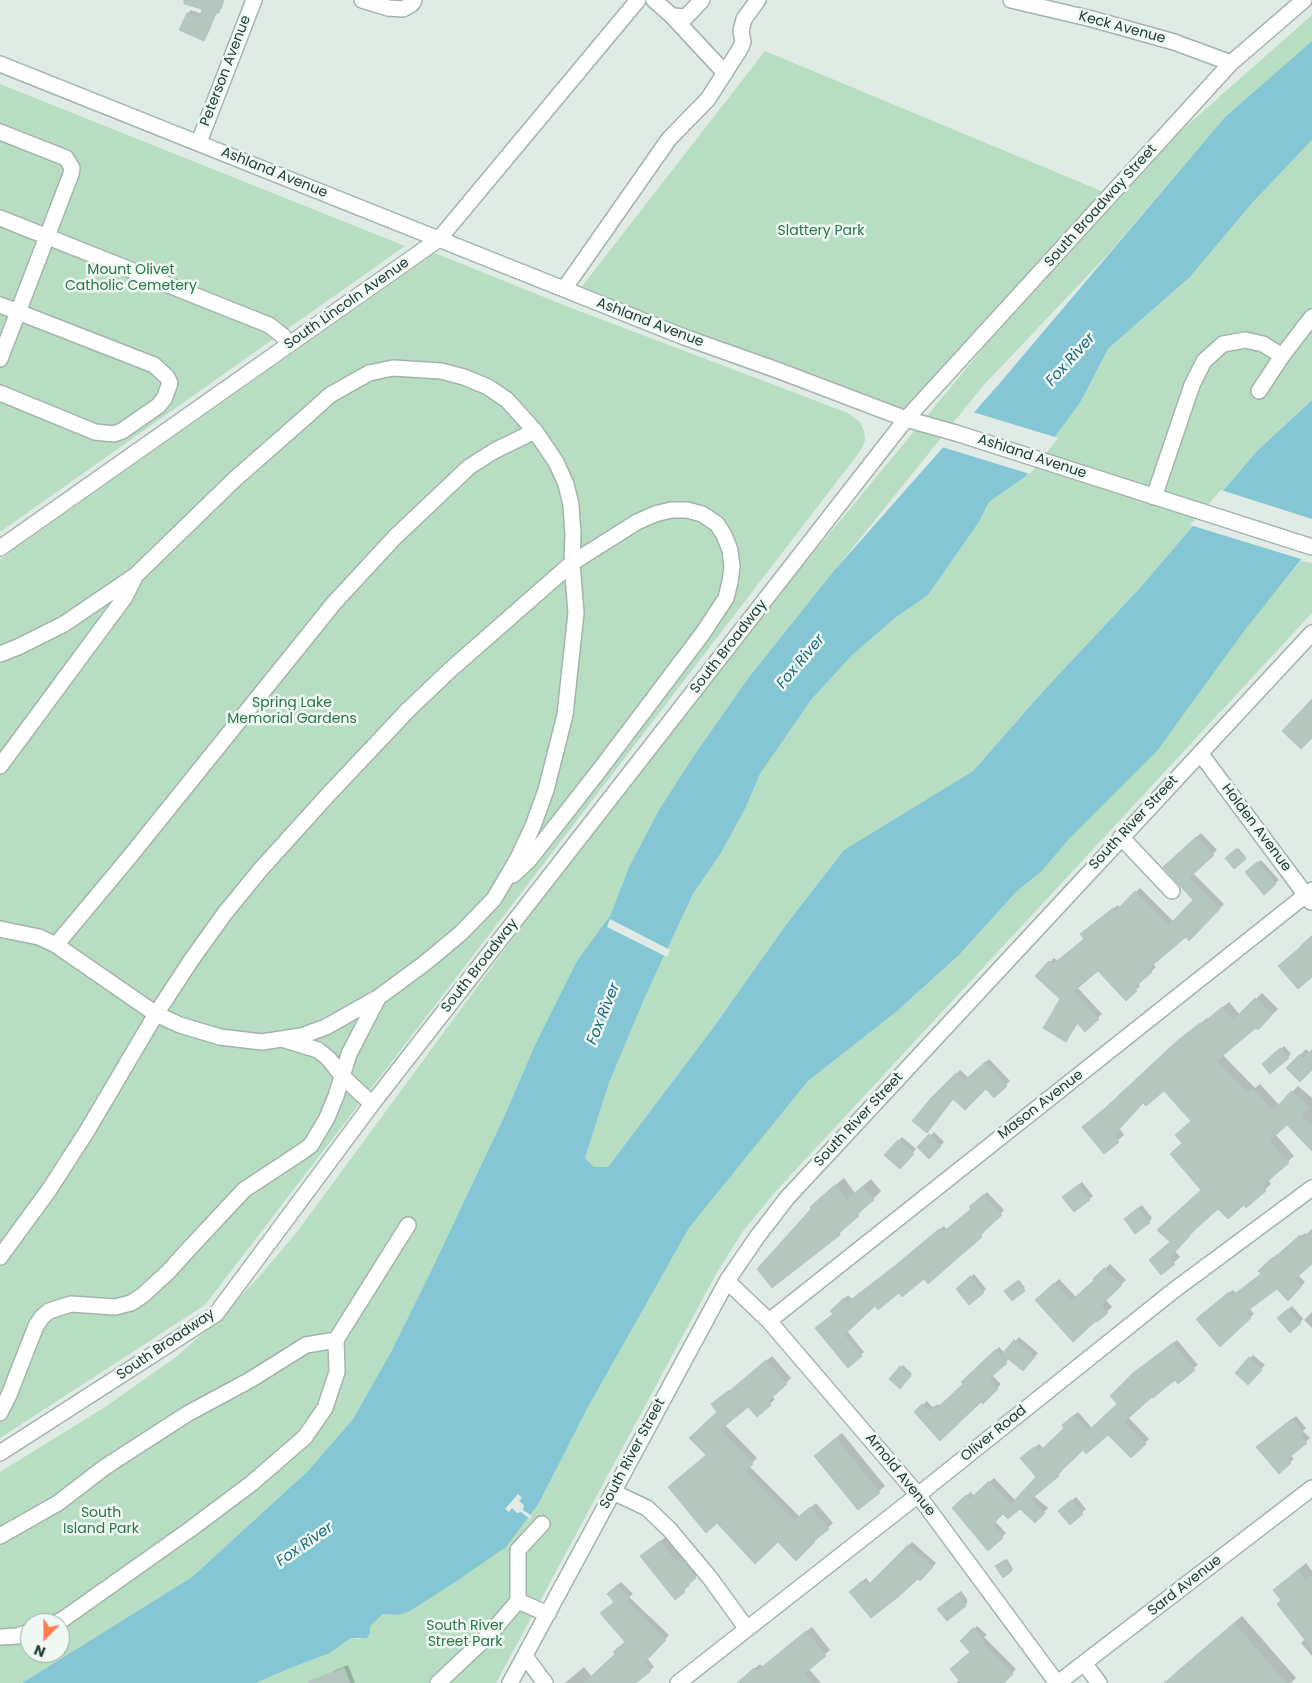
<!DOCTYPE html>
<html>
<head>
<meta charset="utf-8">
<style>
  body { margin:0 }
  #map { position:relative; width:1312px; height:1683px; overflow:hidden; background:#e0ebe6; font-family:Poppins,sans-serif }
  canvas { display:block }
  .north { position:absolute; left:20px; top:1613px; width:50px; height:50px; box-sizing:border-box; background:#f0f8f4; border:1px solid #9dada8; border-radius:50%; rotate:202deg; font-size:14px; font-weight:700; line-height:20px; text-align:center; color:#203c35 }
  .north::after { content:''; display:block; margin:auto; width:18px; height:22px; background:#f97e50; clip-path:polygon(50% 0,100% 100%,50% 72%,0 100%) }
</style>
</head>
<body>
<div id="map">
<canvas width="1312" height="1683"></canvas>
<div class="north">N</div>
</div>
<script>
const ctx = document.querySelector('canvas').getContext('2d');
ctx.lineJoin = 'round';
function fillPath(path, color) { ctx.fillStyle = color; ctx.fill(path, 'evenodd'); }
const toPath = rows => new Path2D(rows.map(r => 'M' + r).join(''));
function trace(path, color, width, dash) { ctx.strokeStyle = color; ctx.lineWidth = width; ctx.lineCap = dash ? 'butt' : 'round'; ctx.setLineDash(dash || []); ctx.stroke(path); }
function drawText(font, color, halo, rows, align = 'center') {
  ctx.font = font + ' Poppins,sans-serif'; ctx.lineWidth = 5; ctx.setLineDash([]); ctx.textBaseline = 'middle'; ctx.strokeStyle = halo; ctx.fillStyle = color; for (const [text, x, y, turn = 0] of rows) {
    ctx.save(); ctx.translate(x, y); ctx.rotate((+turn || 0) * Math.PI / 180); ctx.textAlign = isNaN(turn) ? turn : align; if (halo) ctx.strokeText(text, 0, 0); ctx.fillText(text, 0, 0); ctx.restore();
  }
}
fillPath(toPath([
  [1312,15,1312,41,1225,117,1109,253,982,387,749,677,697,751,660,808,629,867,610,916,535,1045,504,1117,431,1271,392,1350,353,1419,308,1471,192,1577,22,1683,0,1683,0,1472,105,1407,176,1357,220,1318,258,1278,297,1232,522,926,652,756,785,587,994,335,1183,129],
  [30,1623,60,1623,60,1653,30,1653],
  [765,51,1111,195,906,419,576,294],
  [0,84,405,246,0,532],
  [1312,140,1312,400,1257,451,1139,589,1046,688,973,771,844,850,785,926,713,1028,608,1167,594,1167,585,1158,609,1083,645,997,693,894,721,853,745,809,760,774,811,700,852,654,895,618,928,595,979,522,989,502,1025,477,1080,403,1108,349,1190,277,1253,202],
  [435,253,566,306,848,413,860,422,864,431,865,441,861,450,205,1305,0,1438,0,559],
  [1301,561,1312,563,1312,613,776,1191,743,1231,716,1274,496,1683,256,1683,288,1669,330,1653,351,1638,360,1639,370,1633,369,1626,383,1614,399,1615,539,1503,587,1409,689,1228,808,1081,896,1012,959,955,1017,891,1042,871]
]), '#b7dec2');
fillPath(toPath([
  [1312,41,1312,140,1253,202,1190,277,1108,349,1080,403,1025,477,989,502,979,522,928,595,895,618,852,655,811,700,760,774,745,809,721,853,693,894,645,997,609,1083,585,1158,594,1167,608,1167,713,1028,785,926,844,850,973,771,1046,688,1139,589,1257,451,1312,400,1312,546,1244,631,1157,751,1069,839,1042,871,1017,891,959,955,896,1012,808,1081,689,1228,587,1409,539,1503,506,1547,455,1582,410,1611,399,1615,383,1614,370,1626,370,1633,367,1638,351,1638,330,1653,288,1669,256,1683,22,1683,192,1577,308,1471,353,1419,392,1350,431,1271,504,1117,535,1045,577,961,610,916,629,867,660,808,697,751,749,677,833,572,999,384,1225,117]
]), '#84c6d4');
fillPath(toPath([
  [973,412,1058,438,1030,474,942,447],
  [1221,490,1312,519,1312,550,1304,560,1190,525],
  [610,919,670,950,667,957,607,927],
  [518,1494,522,1498,519,1501,524,1505,523,1510,532,1516,530,1519,521,1512,517,1513,512,1508,509,1512,505,1509]
]), '#e0ebe6');
fillPath(toPath([
  [206,0,224,0,222,8,217,12,207,36,204,39,188,13,191,10,202,14],
  [1201,833,1217,850,1193,873,1224,904,1189,939,1186,936,1153,964,1156,967,1138,983,1140,986,1126,999,1098,970,1077,987,1102,1014,1085,1030,1078,1023,1066,1041,1061,999,1037,976,1054,958,1058,961,1085,938,1086,930,1118,905,1120,908,1140,888,1174,922,1195,900,1164,868],
  [1238,848,1246,857,1234,867,1227,859],
  [1261,860,1279,880,1275,883,1250,869],
  [1312,935,1312,976,1300,946],
  [1262,993,1278,1009,1258,1028,1256,1026,1222,1054,1255,1088,1260,1084,1279,1105,1298,1086,1312,1098,1312,1149,1287,1123,1275,1134,1294,1156,1268,1180,1271,1184,1247,1206,1244,1203,1219,1207,1195,1228,1196,1229,1175,1251,1180,1257,1162,1273,1171,1242,1203,1190,1193,1121,1164,1089,1143,1102,1119,1128,1124,1135,1104,1152,1112,1104,1185,1036,1207,1018,1208,1019,1229,1002,1240,1015],
  [1284,1046,1291,1054,1288,1057,1267,1061],
  [1306,1049,1309,1052,1312,1050,1312,1068,1288,1068],
  [989,1059,1010,1081,994,1096,986,1087,954,1098,932,1099,960,1070,969,1078],
  [934,1132,944,1142,929,1157,919,1147],
  [902,1137,916,1149,900,1167,886,1155],
  [844,1178,855,1193,871,1179,881,1191,839,1234,813,1209,819,1199],
  [1082,1182,1093,1196,1089,1199,1067,1194],
  [987,1192,1004,1210,983,1231,984,1232,981,1236,924,1278,875,1304,847,1331,864,1352,848,1366,834,1314,832,1311,848,1295,852,1299,879,1279,944,1226,947,1230,972,1209,971,1207],
  [1142,1205,1152,1218,1149,1222,1129,1215],
  [1312,1230,1312,1261,1297,1274,1305,1282,1288,1299,1277,1288,1249,1308,1254,1314,1220,1345,1201,1315,1233,1290,1236,1293,1262,1273,1260,1271,1277,1254,1278,1255,1305,1233,1307,1235],
  [1110,1264,1126,1280,1105,1299,1112,1307,1097,1321,1036,1300,1059,1279,1076,1297,1096,1280,1095,1279],
  [974,1274,986,1289,983,1292,958,1289],
  [1019,1280,1025,1288,1012,1299,1006,1291],
  [1292,1306,1304,1320,1312,1312,1312,1328,1303,1319,1300,1322,1282,1315],
  [1019,1337,1038,1353,1027,1366,1010,1358,992,1375,1001,1384,983,1403,981,1400,941,1439,915,1412,927,1401,933,1408,938,1404,941,1407,965,1384,963,1382,999,1347,1005,1353],
  [1177,1340,1198,1365,1152,1395,1128,1417,1149,1439,1131,1457,1108,1433,1083,1448,1061,1469,1062,1471,1058,1475,1034,1496,1048,1508,1035,1521,1020,1507,1003,1513,995,1521,1006,1533,1002,1537,957,1504,971,1492,974,1496,994,1478,1016,1501,1038,1477,1026,1454,1039,1444,1044,1449,1066,1428,1067,1421,1078,1412,1092,1428,1119,1404,1139,1369],
  [1253,1355,1265,1365,1248,1383,1236,1373],
  [772,1356,791,1378,772,1396,775,1399,757,1416,748,1405,724,1424,757,1458,749,1466,800,1517,816,1503,833,1523,796,1559,707,1454,718,1412,717,1399,729,1390,731,1391],
  [903,1365,912,1374,900,1387,890,1379],
  [1296,1416,1306,1428,1303,1431,1310,1438,1290,1455,1294,1459,1290,1462,1261,1443],
  [842,1433,885,1486,858,1509,821,1450],
  [1076,1497,1086,1509,1070,1523,1064,1507],
  [667,1536,701,1572,688,1583,690,1585,675,1598,648,1551],
  [912,1542,936,1563,920,1580,917,1577,897,1596,854,1588,866,1578,871,1584],
  [1007,1559,1013,1569,1003,1577,998,1565],
  [1306,1563,1312,1571,1312,1656,1301,1643,1305,1639,1282,1600,1274,1590],
  [621,1582,633,1594,629,1597,669,1635,647,1658,654,1667,634,1683,565,1683,584,1667,592,1677,616,1654,626,1642,615,1601,609,1594],
  [961,1591,967,1599,967,1603,963,1607,942,1606],
  [1242,1616,1296,1678,1291,1683,1176,1683,1179,1670],
  [977,1626,987,1635,984,1637,1016,1669,1002,1683,956,1683,960,1680,972,1651,962,1641],
  [812,1627,830,1650,808,1668,821,1683,748,1683,749,1673,760,1664,763,1667],
  [348,1665,355,1683,333,1683,330,1675,333,1671]
]), '#0003');
const building = toPath([
  [184,0,222,0,219,13,216,13,204,41,179,30,187,13,200,18,202,9,184,4,184,0],
  [1312,699,1312,738,1301,749,1282,731,1312,699],
  [1196,837,1214,855,1189,878,1220,909,1189,941,1186,937,1149,968,1152,972,1134,988,1137,991,1126,1001,1098,971,1073,992,1099,1019,1085,1032,1077,1023,1066,1042,1043,1028,1060,999,1035,976,1049,961,1053,964,1084,939,1080,934,1113,908,1116,911,1135,891,1169,925,1193,900,1163,867,1196,837],
  [1236,849,1246,859,1234,869,1225,858,1236,849],
  [1257,862,1276,884,1264,895,1245,872,1257,862],
  [1312,937,1312,977,1298,989,1278,966,1312,937],
  [1255,998,1272,1015,1258,1030,1256,1028,1216,1061,1248,1093,1253,1089,1273,1111,1291,1091,1309,1107,1301,1115,1312,1127,1312,1151,1287,1125,1269,1141,1289,1163,1262,1186,1266,1191,1246,1208,1244,1205,1228,1219,1218,1209,1189,1235,1190,1236,1169,1258,1175,1264,1161,1275,1149,1260,1170,1242,1157,1230,1201,1190,1170,1154,1182,1143,1175,1135,1191,1121,1164,1091,1146,1106,1143,1103,1114,1135,1119,1142,1104,1154,1082,1127,1104,1109,1177,1041,1200,1023,1202,1024,1222,1007,1233,1020,1255,998],
  [1280,1048,1289,1058,1270,1074,1262,1064,1280,1048],
  [1312,1050,1312,1070,1300,1082,1286,1068,1300,1054,1303,1058,1312,1050],
  [985,1062,1007,1086,994,1098,986,1089,965,1110,953,1099,927,1133,912,1121,931,1098,956,1073,964,1081,985,1062],
  [929,1134,941,1146,929,1159,917,1147,929,1134],
  [898,1140,914,1154,900,1169,884,1155,898,1140],
  [835,1185,847,1200,863,1186,874,1200,857,1214,859,1216,839,1233,840,1235,772,1288,757,1269,811,1209,810,1207,835,1185],
  [1078,1185,1090,1200,1074,1212,1062,1197,1078,1185],
  [983,1195,1002,1215,980,1235,982,1237,928,1284,924,1279,902,1297,899,1293,878,1310,875,1306,844,1335,862,1356,848,1368,815,1328,833,1314,830,1311,844,1298,848,1302,896,1265,939,1229,943,1232,971,1209,969,1207,983,1195],
  [1138,1208,1150,1223,1135,1234,1124,1219,1138,1208],
  [1312,1229,1312,1264,1295,1279,1302,1286,1288,1301,1277,1289,1246,1312,1251,1318,1220,1347,1196,1319,1229,1292,1232,1296,1261,1274,1258,1271,1273,1257,1274,1258,1300,1235,1303,1238,1312,1229],
  [1104,1268,1122,1285,1101,1305,1108,1313,1097,1322,1096,1321,1073,1342,1035,1300,1054,1283,1071,1301,1094,1280,1093,1279,1104,1268],
  [970,1276,984,1293,969,1305,956,1289,970,1276],
  [1017,1281,1025,1291,1012,1301,1004,1291,1017,1281],
  [1288,1309,1301,1323,1290,1333,1277,1318,1288,1309],
  [1014,1340,1035,1357,1023,1371,1002,1354,1014,1340],
  [1173,1343,1195,1370,1178,1384,1175,1380,1153,1398,1152,1397,1124,1422,1146,1444,1131,1458,1108,1435,1086,1454,1083,1450,1058,1474,1059,1476,1030,1500,1045,1513,1035,1523,1020,1509,1008,1519,1003,1514,992,1525,1003,1538,988,1551,952,1508,966,1495,970,1499,989,1481,1011,1504,1036,1477,1020,1458,1034,1447,1039,1452,1064,1428,1062,1425,1074,1415,1088,1431,1117,1404,1110,1396,1133,1373,1173,1343],
  [995,1350,1007,1363,989,1379,998,1389,983,1404,981,1402,940,1441,914,1412,922,1404,929,1411,934,1406,936,1409,963,1384,961,1382,995,1350],
  [1249,1357,1262,1370,1248,1385,1235,1373,1249,1357],
  [766,1360,787,1384,768,1401,771,1405,757,1417,748,1407,720,1430,753,1464,745,1472,794,1521,810,1507,829,1529,814,1541,815,1542,796,1561,778,1542,755,1564,717,1523,706,1533,668,1487,706,1455,689,1438,717,1412,711,1404,724,1394,725,1395,766,1360],
  [900,1366,911,1376,900,1389,889,1379,900,1366],
  [1292,1419,1303,1433,1300,1435,1307,1443,1287,1459,1291,1463,1279,1474,1256,1447,1292,1419],
  [836,1438,880,1493,858,1510,814,1456,836,1438],
  [1071,1500,1083,1514,1070,1525,1058,1511,1071,1500],
  [660,1541,677,1562,681,1559,696,1578,683,1589,685,1592,675,1600,640,1556,660,1541],
  [908,1545,933,1567,920,1581,918,1579,898,1597,871,1618,849,1592,862,1581,867,1586,908,1545],
  [1005,1560,1012,1571,1003,1578,995,1566,1005,1560],
  [1298,1570,1306,1581,1312,1576,1312,1649,1277,1604,1281,1600,1273,1590,1298,1570],
  [617,1585,630,1598,627,1601,666,1640,644,1663,651,1671,636,1683,584,1683,615,1654,613,1652,625,1642,600,1613,614,1602,607,1594,617,1585],
  [957,1594,966,1606,947,1621,937,1609,957,1594],
  [1234,1623,1286,1683,1164,1683,1234,1623],
  [973,1628,984,1640,982,1642,1013,1674,1004,1683,961,1683,950,1669,970,1652,960,1641,973,1628],
  [806,1631,826,1656,804,1674,812,1683,737,1683,754,1668,757,1671,806,1631],
  [344,1668,350,1683,308,1683,308,1682,344,1668]
]);
fillPath(building, '#b5c6bf');
trace(building, '#b2c5be', 1);
const minor = toPath([
  [362,0,388,8,403,9,412,4,414,0],
  [654,0,672,16,686,17,702,0],
  [1011,0,1092,19,1174,42,1231,63],
  [672,16,725,73],
  [0,64,684,337,777,370,906,419,956,433,1312,547],
  [0,132,66,158,72,168,71,174,0,359],
  [199,142,254,0],
  [0,218,269,325,283,336,288,345],
  [564,289,669,139,708,99,740,49,743,42,741,31,744,19,758,0],
  [0,305,154,365,167,377,170,383,164,399,158,406,122,431,114,434,95,432,0,393],
  [1259,391,1282,356,1312,317],
  [1154,497,1192,385,1204,361,1223,344,1245,340,1263,344,1282,356],
  [0,548,439,239,638,0],
  [0,654,18,647,64,624,136,575,235,479,309,414,330,395,369,373,393,368,441,371,464,377,488,387,507,400,535,431,556,462,566,484,571,505,573,534,572,563,576,613,565,715,546,790,533,826,518,858,494,899,461,933,425,963,379,997,326,1027,301,1036,262,1042,220,1037,180,1025,156,1014,56,945,39,937,0,929],
  [1200,753,1311,902],
  [0,766,125,597,134,579],
  [1121,837,1172,891],
  [56,945,127,860,334,603,395,537,469,467,494,451,535,431],
  [285,1040,318,1050,329,1059,342,1076,372,1104],
  [0,1257,49,1190,87,1131,156,1014,192,959,225,913,261,869,327,796,408,710,450,670,572,563,637,522,655,514,671,510,687,510,702,514,717,524,724,535,730,550,732,567,730,582,726,598,703,633,598,772,529,860,513,875],
  [727,1281,769,1321,918,1495,1057,1683],
  [769,1321,1312,890],
  [0,1413,9,1395,36,1326,42,1317,49,1311,71,1304,115,1307,131,1303,143,1295,169,1271,187,1251,244,1190,303,1151,311,1145,327,1118,336,1096,349,1054,378,998],
  [0,1453,216,1314,372,1104,906,419,1231,63,1304,0],
  [613,1492,647,1508,670,1530,710,1578,747,1629],
  [0,1536,58,1503,105,1467,187,1414,250,1380,306,1345,336,1340],
  [518,1601,518,1550,542,1524],
  [54,1623,62,1620,192,1528,252,1483,305,1437,325,1408,337,1372,336,1340,408,1225],
  [0,1637,17,1636,30,1632],
  [525,1656,545,1683],
  [1084,1663,1099,1683],
  [438,1683,489,1635,518,1601,548,1614],
  [510,1683,727,1281,757,1237,787,1198,1312,633],
  [678,1683,918,1495,1173,1291,1312,1188],
  [1058,1683,1312,1488]
]);
trace(minor, '#a3b3ad', 18);
trace(minor, '#fff', 15);
drawText('14px', '#203c35', '#f0f8f4', [
  ["Keck Avenue",1122,28,15],
  ["Peterson Avenue",226,71,-69],
  ["Ashland Avenue",274,173,22],
  ["South Broadway Street",1101,206,-48],
  ["South Lincoln Avenue",347,304,-35],
  ["Ashland Avenue",650,323,21],
  ["Ashland Avenue",1032,457,18],
  ["South Broadway",729,647,-52],
  ["South River Street",1134,823,-47],
  ["Holden Avenue",1256,828,53],
  ["South Broadway",480,966,-52],
  ["Mason Avenue",1041,1105,-38],
  ["South River Street",859,1120,-47],
  ["South Broadway",166,1345,-34],
  ["Oliver Road",994,1434,-39],
  ["South River Street",633,1454,-62],
  ["Arnold Avenue",900,1475,51],
  ["Sard Avenue",1185,1586,-38]
]);
drawText('14px', '#287548', '#f0f8f4', [
  ["Slattery Park",821,231],
  ["Mount Olivet",131,270],
  ["Catholic Cemetery",131,286],
  ["Spring Lake",292,703],
  ["Memorial Gardens",292,719],
  ["South",101,1513],
  ["Island Park",101,1529],
  ["South River",465,1626],
  ["Street Park",465,1642]
]);
drawText('italic 15px', '#17687b', '#f0f8f4', [
  ["Fox River",1071,360,-48],
  ["Fox River",801,662,-50],
  ["Fox River",604,1014,-68],
  ["Fox River",305,1545,-35]
]);
</script>
</body>
</html>
